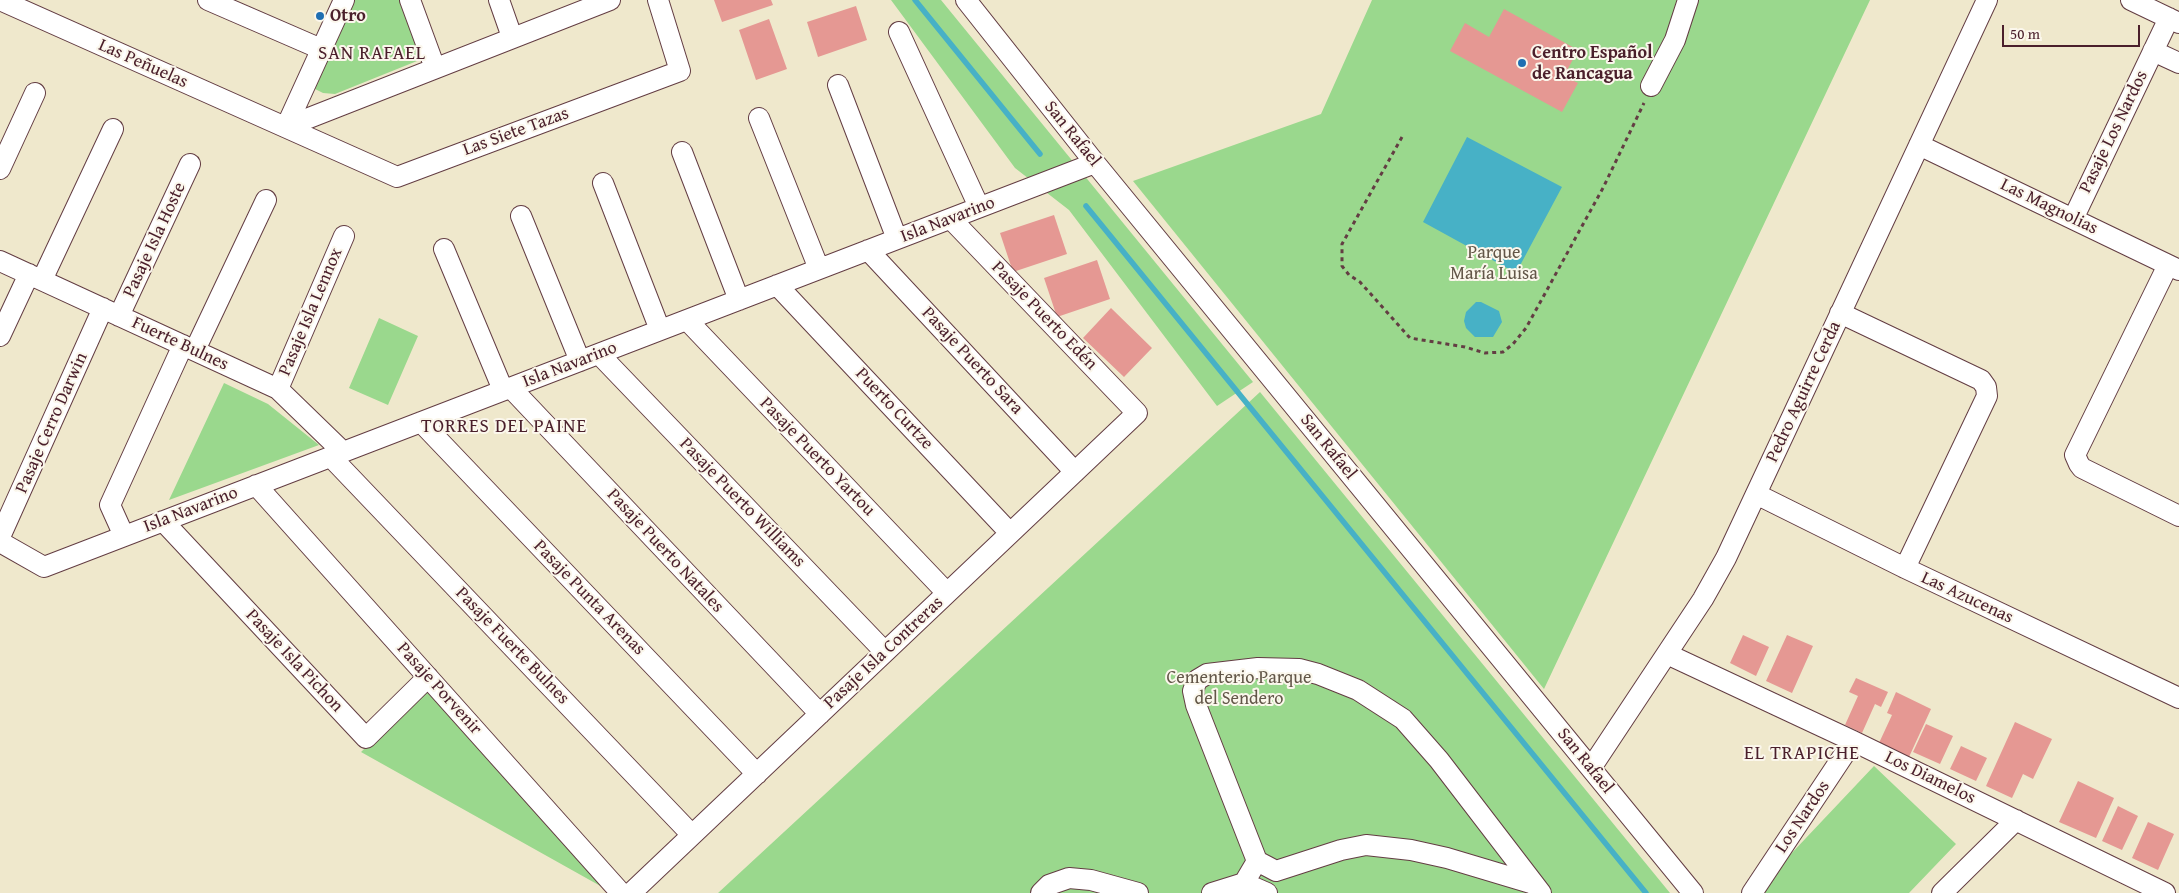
<!DOCTYPE html>
<html>
<head>
<meta charset="utf-8">
<style>
  body { margin:0 }
  #map { position:relative; width:2179px; height:893px; overflow:hidden; background:#efe8cc; font-family:"Gentium Book Plus",serif }
  canvas { display:block }
  .scale { position:absolute; left:2002px; top:25px; width:138px; height:22px; box-sizing:border-box; border:2px solid #4a1f2b; border-top:0; padding-left:6px; font-size:15px; line-height:18px; white-space:nowrap; color:#4a1f2b; -webkit-text-stroke:4px #fbf7ec; paint-order:stroke }
</style>
</head>
<body>
<div id="map">
<canvas width="2179" height="893"></canvas>
<div class="scale">50 m</div>
</div>
<script>
const ctx = document.querySelector('canvas').getContext('2d');
ctx.lineJoin = 'round';
function fillPath(path, color) { ctx.fillStyle = color; ctx.fill(path, 'evenodd'); }
const toPath = rows => new Path2D(rows.map(r => 'M' + r).join(''));
function trace(path, color, width, dash) { ctx.strokeStyle = color; ctx.lineWidth = width; ctx.lineCap = dash ? 'butt' : 'round'; ctx.setLineDash(dash || []); ctx.stroke(path); }
function drawText(font, color, halo, rows, align = 'center') {
  ctx.font = font + ' "Gentium Book Plus",serif'; ctx.lineWidth = 4; ctx.setLineDash([]); ctx.textBaseline = 'middle'; ctx.strokeStyle = halo; ctx.fillStyle = color; for (const [text, x, y, turn = 0] of rows) {
    ctx.save(); ctx.translate(x, y); ctx.rotate((+turn || 0) * Math.PI / 180); ctx.textAlign = isNaN(turn) ? turn : align; if (halo) ctx.strokeText(text, 0, 0); ctx.fillText(text, 0, 0); ctx.restore();
  }
}
fillPath(toPath([
  [349,0,405,0,427,57,335,94,323,93,315,89,314,81],
  [891,0,941,0,1253,382,1217,406,1069,210,1015,168],
  [1372,0,1870,0,1544,689,1133,181,1321,114],
  [379,318,418,336,388,405,349,388],
  [224,383,268,404,319,445,169,500],
  [1260,392,1670,893,718,893],
  [427,689,604,888,361,752],
  [1874,766,1956,844,1909,893,1754,893]
]), '#9ad88d');
fillPath(toPath([
  [1467,137,1562,187,1516,273,1423,222],
  [1476,302,1481,302,1499,311,1502,322,1493,337,1475,337,1466,328,1464,321,1466,312]
]), '#47b1c6');
trace(toPath([
  [915,0,1040,154],
  [1086,206,1646,893]
]), '#47b1c6', 5.5);
fillPath(toPath([
  [714,0,771,0,773,5,722,22],
  [856,6,867,40,818,57,807,22],
  [1504,9,1578,50,1564,76,1578,83,1562,112,1450,51,1465,23,1489,37],
  [769,19,787,69,756,80,739,30],
  [1054,215,1067,254,1013,272,1000,233],
  [1097,260,1110,299,1057,317,1044,278],
  [1111,308,1152,348,1124,377,1083,338],
  [1743,635,1769,647,1756,676,1730,663],
  [1787,635,1813,646,1792,693,1766,681],
  [1856,678,1888,692,1881,707,1875,704,1862,733,1845,725,1858,696,1849,692],
  [1896,692,1931,709,1909,757,1879,743,1892,715,1887,713],
  [2015,722,2052,739,2033,779,2023,774,2012,798,1986,786],
  [1926,724,1953,736,1940,764,1913,752],
  [1961,746,1987,758,1976,781,1950,769],
  [2078,781,2114,798,2096,838,2059,822],
  [2118,806,2138,816,2122,850,2102,841],
  [2148,822,2174,834,2158,870,2132,858]
]), '#e59893');
const minor = toPath([
  [0,0,397,177,680,71,658,0],
  [208,0,321,49],
  [410,0,435,68],
  [499,0,512,37],
  [966,0,1095,163,1693,893],
  [2131,0,2179,23],
  [899,32,979,207],
  [2153,51,2179,63],
  [838,85,897,239],
  [1651,86,1675,40,1688,0],
  [759,118,819,269],
  [286,127,610,0],
  [286,127,344,0],
  [1919,145,2179,270],
  [682,152,739,300],
  [0,169,35,93],
  [603,183,660,330],
  [521,216,580,361],
  [2073,219,2169,18],
  [444,249,503,390],
  [868,250,1075,472],
  [0,261,278,389,343,452],
  [2168,265,2075,455,2079,464,2082,468,2179,516],
  [42,280,113,129],
  [777,285,1010,533],
  [1840,313,1981,380,1986,387,1987,396,1905,568],
  [119,316,190,164],
  [687,320,947,593],
  [0,336,29,274],
  [195,350,266,200],
  [599,354,885,652],
  [511,388,820,714],
  [278,389,344,236],
  [421,422,757,774],
  [331,457,692,835],
  [256,485,621,893],
  [1756,494,1905,568,2179,698],
  [163,521,366,738,428,677],
  [124,536,110,505,183,345],
  [0,537,103,308],
  [0,542,44,567,1095,163],
  [1667,654,1853,741,2165,893],
  [1591,768,1703,599,1726,558,1987,0],
  [1257,861,1196,705,1193,691,1197,680,1207,674,1258,668,1299,669,1318,674,1358,690,1403,719,1439,760,1541,893],
  [631,893,1137,413,951,219],
  [1041,893,1049,885,1069,878,1091,880,1138,893],
  [1212,893,1244,883],
  [1267,893,1244,883,1257,861,1276,871,1341,850,1366,845,1411,850,1447,858,1534,884],
  [1752,893,1853,741],
  [1942,893,2016,820]
]);
trace(minor, '#633d43', 22);
trace(toPath([
  [1402,137,1342,244,1342,266,1349,275,1360,282,1410,338,1465,347,1485,353,1503,352,1513,344,1526,328,1603,188,1644,103]
]), '#633d43', 3, [4, 4]);
trace(minor, '#fff', 20);
for (const [x, y, r, color] of [
  [320,16,5,"#1f6fb2"],
  [1522,63,5,"#1f6fb2"]
]) { const dot = new Path2D(); dot.arc(x, y, r, 0, 2 * Math.PI); ctx.fillStyle = color; ctx.fill(dot); trace(dot, '#fbf7ec', 2); }
drawText('bold 18px', '#4a1f2b', '#fbf7ec', [
  ["Otro",330,16],
  ["Centro Español",1532,53],
  ["de Rancagua",1532,74]
], 'left');
drawText('18px', '#4a1f2b', '#fbf7ec', [
  ["Las Peñuelas",143,64,24],
  ["Las Siete Tazas",516,132,-20],
  ["Pasaje Los Nardos",2114,132,-64],
  ["San Rafael",1072,134,51],
  ["Las Magnolias",2049,207,26],
  ["Isla Navarino",948,220,-21],
  ["Pasaje Isla Hoste",155,240,-65],
  ["Pasaje Isla Lennox",311,312,-67],
  ["Pasaje Puerto Edén",1044,316,46],
  ["Fuerte Bulnes",180,344,25],
  ["Pasaje Puerto Sara",972,361,47],
  ["Isla Navarino",570,365,-21],
  ["Pedro Aguirre Cerda",1804,392,-65],
  ["Puerto Curtze",894,409,47],
  ["Pasaje Cerro Darwin",52,423,-66],
  ["San Rafael",1328,447,51],
  ["Pasaje Puerto Yartou",817,457,46],
  ["Pasaje Puerto Williams",742,503,46],
  ["Isla Navarino",191,510,-21],
  ["Pasaje Puerto Natales",665,551,47],
  ["Pasaje Punta Arenas",589,598,46],
  ["Las Azucenas",1967,598,25],
  ["Pasaje Fuerte Bulnes",512,646,46],
  ["Pasaje Isla Contreras",884,653,-43],
  ["Pasaje Isla Pichon",294,661,47],
  ["Pasaje Porvenir",439,689,48],
  ["San Rafael",1585,761,51],
  ["Los Diamelos",1930,778,26],
  ["Los Nardos",1803,817,-56]
]);
drawText('18px', '#625648', '#fbf7ec', [
  ["Parque",1494,253],
  ["María Luisa",1494,274],
  ["Cementerio Parque",1239,678],
  ["del Sendero",1239,699]
]);
ctx.letterSpacing = '1px';
drawText('19px', '#4a1f2b', '#fbf7ec', [
  ["SAN RAFAEL",372,54],
  ["TORRES DEL PAINE",504,427],
  ["EL TRAPICHE",1802,754]
]);
ctx.letterSpacing = '0px';
</script>
</body>
</html>
